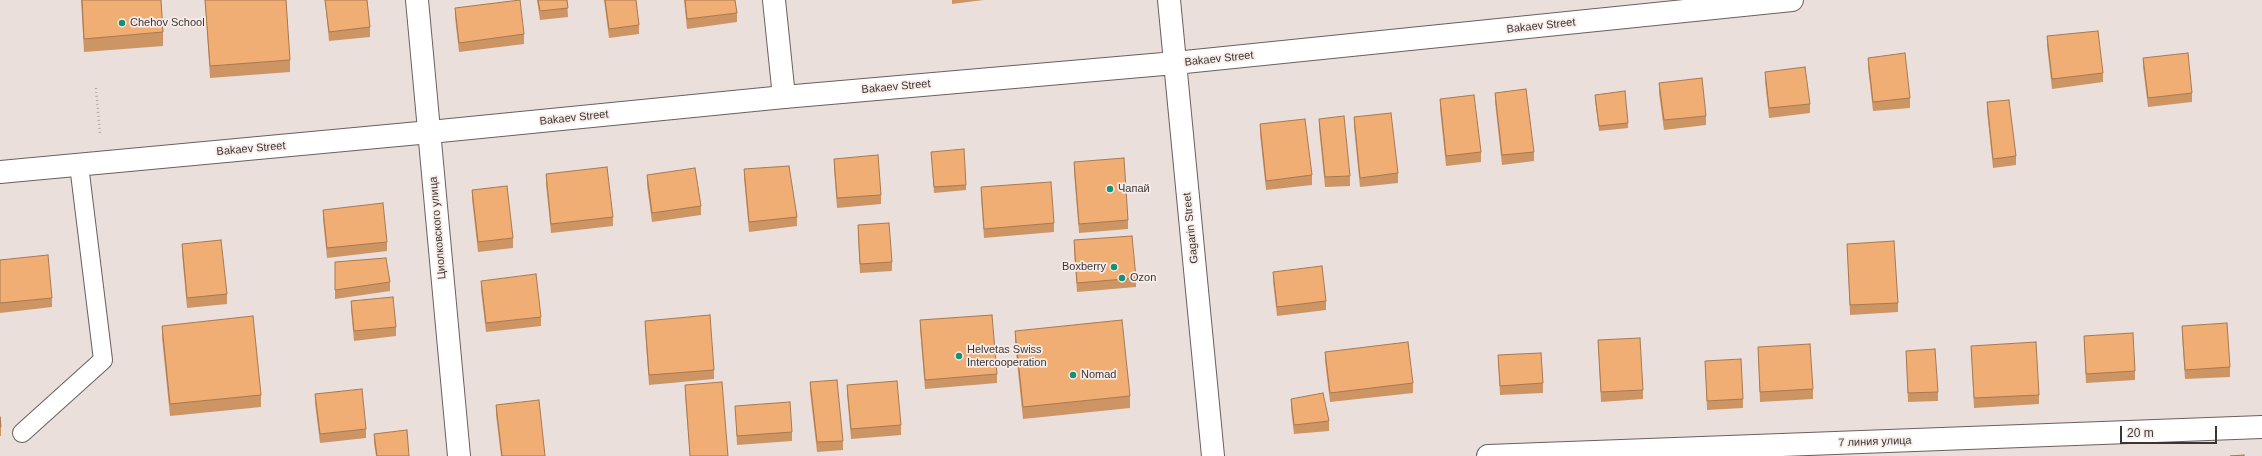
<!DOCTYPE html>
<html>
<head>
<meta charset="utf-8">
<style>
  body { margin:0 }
  #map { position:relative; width:2262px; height:456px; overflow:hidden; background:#ebdfdc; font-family:Arial,sans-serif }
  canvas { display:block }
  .scale { position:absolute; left:2120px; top:426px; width:97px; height:18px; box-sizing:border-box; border:2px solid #3a3635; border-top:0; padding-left:5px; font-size:12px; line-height:14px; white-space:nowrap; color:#3a3635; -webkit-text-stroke:3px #f8ece9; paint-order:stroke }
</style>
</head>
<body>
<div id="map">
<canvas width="2262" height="456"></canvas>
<div class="scale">20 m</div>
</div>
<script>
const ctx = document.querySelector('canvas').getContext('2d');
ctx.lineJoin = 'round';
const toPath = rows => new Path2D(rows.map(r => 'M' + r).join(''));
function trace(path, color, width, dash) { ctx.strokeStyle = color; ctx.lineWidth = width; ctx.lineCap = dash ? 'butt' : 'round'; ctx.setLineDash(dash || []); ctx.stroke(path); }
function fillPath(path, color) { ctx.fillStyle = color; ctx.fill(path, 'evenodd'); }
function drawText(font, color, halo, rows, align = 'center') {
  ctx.font = font + ' Arial,sans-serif'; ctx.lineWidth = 3.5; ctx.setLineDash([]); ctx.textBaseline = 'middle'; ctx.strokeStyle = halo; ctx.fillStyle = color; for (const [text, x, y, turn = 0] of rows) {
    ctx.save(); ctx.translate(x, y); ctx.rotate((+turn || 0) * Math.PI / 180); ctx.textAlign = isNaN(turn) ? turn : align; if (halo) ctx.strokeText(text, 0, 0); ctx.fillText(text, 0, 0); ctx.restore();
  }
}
const service = toPath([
  [22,433,103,360,79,165]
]);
const minor = toPath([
  [417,0,459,456],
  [774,0,784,97],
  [1488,456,2262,427]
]);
const secondary = toPath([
  [1169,0,1213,456],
  [0,172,430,132,784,97,1175,63,1792,0]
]);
trace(service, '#6a605e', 20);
trace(minor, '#6a605e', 24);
trace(secondary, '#6a605e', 24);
trace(toPath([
  [96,88,100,134]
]), '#b3aaa7', 2.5, [1, 3]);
trace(service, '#fff', 18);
trace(minor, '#fff', 22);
trace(secondary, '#fff', 22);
fillPath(toPath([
  [81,0,161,0,163,32,163,46,84,52],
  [205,0,286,0,290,60,290,72,210,78],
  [325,0,367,0,370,27,370,37,329,41],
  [537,0,567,0,568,17,540,20],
  [604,0,636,0,639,25,639,34,609,38],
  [684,0,735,0,737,13,737,22,687,29],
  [952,0,984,0,952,4],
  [455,8,524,34,524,44,459,52,455,17],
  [2047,36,2103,73,2103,82,2052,89,2047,46],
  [1868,58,1910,98,1910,108,1873,111,1868,67],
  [2143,58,2192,93,2192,102,2148,107,2143,67],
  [1765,72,1810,104,1810,113,1769,118,1765,81],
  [1659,83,1706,116,1706,125,1664,130,1659,93],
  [1495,93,1534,152,1534,161,1502,165,1495,102],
  [1595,95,1628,123,1628,128,1599,131,1595,100],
  [1440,99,1481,152,1481,162,1446,166,1440,109],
  [1987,102,2016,156,2016,165,1993,168,1987,111],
  [1354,117,1398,173,1398,183,1360,187,1354,127],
  [1319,119,1350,176,1350,186,1325,187,1319,128],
  [1260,124,1312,175,1312,185,1266,190,1260,134],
  [931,152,966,185,966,190,934,193],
  [834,159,881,195,881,204,837,208,834,168],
  [1074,162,1128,220,1128,229,1079,233,1074,172],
  [744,169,797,217,797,226,749,232,744,178],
  [546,174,613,217,613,226,551,233,546,184],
  [647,175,701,206,701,215,652,222,647,185],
  [981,187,1054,223,1054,232,984,238,981,197],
  [472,190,513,238,513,248,478,252,472,199],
  [323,210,387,242,387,251,327,258,323,219],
  [858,225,892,262,892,271,860,273,858,235],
  [1074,240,1136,278,1136,287,1077,292,1074,250],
  [182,244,227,294,227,304,187,308,182,253],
  [1847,244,1898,303,1898,312,1850,315],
  [0,260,52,298,52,307,0,313],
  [335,262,390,282,390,291,335,299],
  [1273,272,1326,301,1326,310,1277,316,1273,281],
  [481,281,541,317,541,326,486,332,481,290],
  [351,301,396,327,396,336,354,341,351,310],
  [920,320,997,374,997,383,925,389,920,329],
  [645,321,714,370,714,379,649,385,645,330],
  [162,326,261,395,261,407,170,416,162,338],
  [2182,326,2230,367,2230,377,2185,379,2182,335],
  [1015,331,1130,396,1130,408,1023,419,1015,343],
  [2084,336,2135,371,2135,380,2086,383],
  [1598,340,1643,390,1643,399,1601,402],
  [1971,346,2039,395,2039,404,1974,408],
  [1758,347,1813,389,1813,399,1760,402],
  [1906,351,1938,392,1938,401,1908,402],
  [1325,352,1413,383,1413,393,1330,402,1325,361],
  [1498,355,1543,383,1543,393,1500,395],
  [1705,361,1743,399,1743,408,1707,410],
  [810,382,843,441,843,450,817,452,810,391],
  [685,385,728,456,690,456,685,394],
  [847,385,901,425,901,435,851,439,847,394],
  [315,394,366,429,366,438,320,443,315,403],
  [1291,399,1329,421,1329,431,1294,434,1291,408],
  [496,405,545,456,501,456,496,415],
  [735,406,792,432,792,441,737,445],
  [0,417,1,427,1,436,0,436],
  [374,434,409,456,376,456,374,443]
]), '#ce9564');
const building = toPath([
  [82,0,161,0,163,32,84,39,82,0],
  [205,0,286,0,290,60,210,66,205,0],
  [325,0,367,0,370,27,329,32,325,0],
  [520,0,524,34,459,43,455,8,520,0],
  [538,0,567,0,568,8,540,11,538,0],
  [605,0,636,0,639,25,609,29,605,0],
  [685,0,735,0,737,13,687,19,685,0],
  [2098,31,2103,73,2052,79,2047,36,2098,31],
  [1905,53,1910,98,1873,102,1868,58,1905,53],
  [2188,53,2192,93,2148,98,2143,58,2188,53],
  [1805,67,1810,104,1769,108,1765,72,1805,67],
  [1702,78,1706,116,1664,120,1659,83,1702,78],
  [1526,89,1534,152,1502,155,1495,93,1526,89],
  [1625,91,1628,123,1599,126,1595,95,1625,91],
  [1474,95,1481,152,1446,156,1440,99,1474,95],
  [2009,100,2016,156,1993,159,1987,102,2009,100],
  [1391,113,1398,173,1360,178,1354,117,1391,113],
  [1344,116,1350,176,1325,177,1319,119,1344,116],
  [1305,119,1312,175,1266,181,1260,124,1305,119],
  [964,149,966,185,934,187,931,152,964,149],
  [878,155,881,195,837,198,834,159,878,155],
  [1124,158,1128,220,1079,224,1074,162,1124,158],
  [789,166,797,217,749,222,744,169,789,166],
  [607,167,613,217,551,224,546,174,607,167],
  [695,168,701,206,652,213,647,175,695,168],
  [1051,182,1054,223,984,229,981,187,1051,182],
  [507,186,513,238,478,242,472,190,507,186],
  [383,203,387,242,327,248,323,210,383,203],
  [889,223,892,262,860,264,858,225,889,223],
  [1132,236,1136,278,1077,283,1074,240,1132,236],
  [221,240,227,294,187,298,182,244,221,240],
  [1894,241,1898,303,1850,305,1847,244,1894,241],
  [48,255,52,298,0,303,0,260,48,255],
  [386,258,390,282,335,290,335,262,386,258],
  [1322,266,1326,301,1277,307,1273,272,1322,266],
  [536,274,541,317,486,323,481,281,536,274],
  [393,297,396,327,354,331,351,301,393,297],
  [710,315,714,370,649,375,645,321,710,315],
  [992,315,997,374,925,380,920,320,992,315],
  [253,316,261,395,170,404,162,326,253,316],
  [1122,320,1130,396,1023,407,1015,331,1122,320],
  [2227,323,2230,367,2185,370,2182,326,2227,323],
  [2133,333,2135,371,2086,374,2084,336,2133,333],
  [1640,338,1643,390,1601,392,1598,340,1640,338],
  [1408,342,1413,383,1330,393,1325,352,1408,342],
  [2036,342,2039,395,1974,398,1971,346,2036,342],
  [1810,344,1813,389,1760,392,1758,347,1810,344],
  [1935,349,1938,392,1908,393,1906,351,1935,349],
  [1541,353,1543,383,1500,386,1498,355,1541,353],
  [1741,359,1743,399,1707,401,1705,361,1741,359],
  [837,380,843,441,817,442,810,382,837,380],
  [897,381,901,425,851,429,847,385,897,381],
  [722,382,728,456,690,456,685,385,722,382],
  [362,389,366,429,320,434,315,394,362,389],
  [1323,393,1329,421,1294,425,1291,399,1323,393],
  [539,400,545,456,502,456,496,405,539,400],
  [790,402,792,432,737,436,735,406,790,402],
  [0,417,1,427,0,427,0,417],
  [407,430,409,456,377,456,374,434,407,430],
  [2244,455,2244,456,2230,456,2244,455]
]);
fillPath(building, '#f0ad74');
trace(building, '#a87951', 1);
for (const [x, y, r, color] of [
  [122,23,4,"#1a9073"],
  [1110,189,4,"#1a9073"],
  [1114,267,4,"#1a9073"],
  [1122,278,4,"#1a9073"],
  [959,356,4,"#1a9073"],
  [1073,375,4,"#1a9073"]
]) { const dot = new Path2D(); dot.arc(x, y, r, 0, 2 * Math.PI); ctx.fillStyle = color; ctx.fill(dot); trace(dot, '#f8ece9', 1.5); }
drawText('11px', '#3a3635', '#f8ece9', [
  ["Chehov School",130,23],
  ["Чапай",1118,189],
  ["Boxberry",1106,267,"right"],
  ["Ozon",1130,278],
  ["Helvetas Swiss",967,350],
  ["Intercooperation",967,363],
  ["Nomad",1081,375]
], 'left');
drawText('11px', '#3a3635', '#f8ece9', [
  ["Bakaev Street",1541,26,-6],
  ["Bakaev Street",1219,59,-6],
  ["Bakaev Street",896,87,-5],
  ["Bakaev Street",574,118,-6],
  ["Bakaev Street",251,149,-5],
  ["Циолковского улица",438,228,-95],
  ["Gagarin Street",1191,228,-96],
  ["7 линия улица",1875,442,-2]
]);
</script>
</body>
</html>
